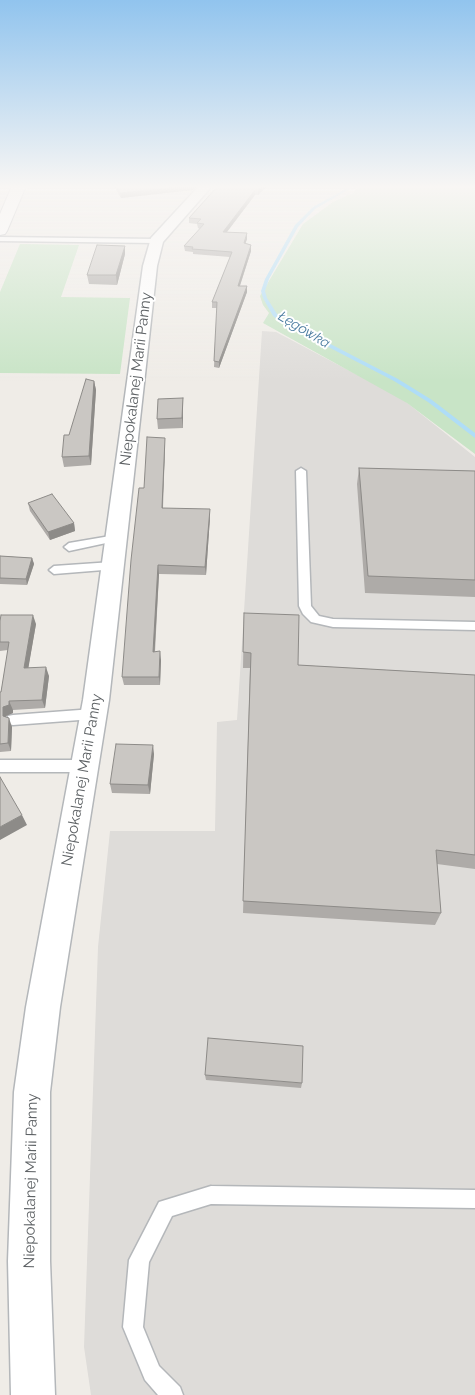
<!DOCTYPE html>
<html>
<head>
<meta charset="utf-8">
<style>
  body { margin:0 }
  canvas { display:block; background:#efece7 }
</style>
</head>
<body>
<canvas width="475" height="1395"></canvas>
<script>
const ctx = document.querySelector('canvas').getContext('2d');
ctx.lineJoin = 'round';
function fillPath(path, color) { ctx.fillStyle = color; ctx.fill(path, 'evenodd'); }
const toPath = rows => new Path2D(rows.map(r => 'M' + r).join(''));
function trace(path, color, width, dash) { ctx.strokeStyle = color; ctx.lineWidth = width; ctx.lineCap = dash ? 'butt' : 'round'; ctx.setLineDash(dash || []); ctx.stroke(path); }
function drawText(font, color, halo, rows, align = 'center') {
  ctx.font = font + ' Raleway,sans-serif'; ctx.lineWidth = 4; ctx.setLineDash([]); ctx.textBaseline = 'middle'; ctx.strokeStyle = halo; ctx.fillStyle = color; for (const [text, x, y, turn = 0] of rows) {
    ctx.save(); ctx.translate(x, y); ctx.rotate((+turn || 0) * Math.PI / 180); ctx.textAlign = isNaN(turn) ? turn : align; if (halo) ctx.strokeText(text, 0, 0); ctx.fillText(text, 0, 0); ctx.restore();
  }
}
fillPath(toPath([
  [262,331,276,332,401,398,475,457,475,1395,91,1395,84,1347,98,947,110,831,215,831,217,722,237,720]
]), '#dedcd9');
fillPath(toPath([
  [358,186,475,186,475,454,407,403,263,323,269,313,263,305,260,296,303,224,333,202,353,193],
  [20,244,79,245,61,297,130,298,120,374,0,373,0,292]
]), '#c8e4c6');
fillPath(toPath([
  [351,186,355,186,315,209,298,227,269,279,265,291,267,298,277,314,286,321,398,379,432,400,475,433,475,438,428,402,394,381,282,323,273,316,263,298,261,291,265,279,295,225,313,207,351,186]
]), '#afddf7');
const lane = toPath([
  [0,237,156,239,159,241,156,243,0,241,0,237],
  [301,468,306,471,311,606,319,616,333,619,475,622,475,630,333,627,311,622,303,614,299,606,296,471,301,468],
  [116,535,120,536,121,538,120,540,69,551,64,547,69,543,116,535],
  [112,562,117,566,116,569,54,574,49,570,54,566,112,562],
  [93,709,97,710,99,714,97,718,93,719,13,725,8,724,7,720,8,716,13,715,93,709],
  [0,760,84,760,89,762,91,766,89,770,84,772,0,772,0,760],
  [211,1186,475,1190,475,1208,211,1204,172,1216,149,1262,143,1327,159,1366,180,1387,183,1395,158,1395,145,1380,123,1327,129,1260,159,1202,211,1186]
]);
const street = toPath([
  [199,186,212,186,163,242,157,266,109,700,60,1007,50,1092,50,1261,55,1395,11,1395,8,1261,14,1092,26,1007,83,700,143,266,151,238,199,186]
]);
const secondary = toPath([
  [12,186,26,186,7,231,5,234,0,235,0,214,12,186]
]);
trace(lane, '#b4b7ba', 3);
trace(street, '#b4b7ba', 3);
trace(secondary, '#b3b6ba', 2);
fillPath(lane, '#fff');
fillPath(street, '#fff');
fillPath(secondary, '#fff');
fillPath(toPath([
  [114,186,197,186,193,190,121,198],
  [213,186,267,186,258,195,255,195,227,232,247,233,247,239,245,243,251,245,251,251,240,286,247,286,247,292,219,368,214,367,217,308,212,308,212,302,230,257,193,254,193,252,185,251,184,246,200,229,198,228,197,224,189,223,189,218,216,187,213,187],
  [125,246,125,254,117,285,89,284,87,275],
  [94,381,96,390,91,465,64,467,62,457,69,435],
  [183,398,183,428,158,429,157,419],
  [165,447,163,508,210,517,206,575,159,574,155,652,161,660,160,685,124,685,122,677,144,488],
  [359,468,475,471,475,597,365,593,357,484],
  [28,503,74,523,75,531,50,540,30,511],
  [0,556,32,558,34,564,27,585,0,584],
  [244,613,298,665,475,675,475,869,437,864,441,913,435,925,243,913,250,668,243,668],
  [0,621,36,624,28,668,49,676,45,708,13,710,13,713,6,716,6,717,12,727,11,751,0,752,0,692,1,692,8,650,0,651],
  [154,754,150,794,112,793,110,784],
  [205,1075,302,1083,301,1088,206,1080]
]), '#aeaba8');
fillPath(toPath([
  [186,186,197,186,193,190,121,198,120,193],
  [262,186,267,186,258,195,258,190],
  [255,190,255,195,223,237,223,232],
  [247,233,247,239,244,248,244,243],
  [251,245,251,251,238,291,238,286],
  [125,246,125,254,117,285,116,275],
  [247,286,247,292,219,368,219,362],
  [94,381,96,390,91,465,89,456],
  [183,398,183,428,182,418],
  [165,438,165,447,162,517,162,508],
  [210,509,210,517,206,575,205,567],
  [74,523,75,531,50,540,48,532],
  [32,558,34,564,27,585,26,579],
  [158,565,159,574,154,660,153,652],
  [33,615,36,624,27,676,24,668],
  [160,651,161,660,160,685,159,677],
  [46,667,49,676,45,708,42,700],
  [9,701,13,710,13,713,6,716,6,724,3,716,3,707],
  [9,718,12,727,11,751,8,743],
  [153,745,154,754,150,794,148,785],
  [22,815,27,825,0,840,0,827]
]), '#8d8b88');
const building = toPath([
  [116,186,186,186,120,193,116,186],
  [218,186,262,186,258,190,255,190,223,232,247,233,244,243,251,245,238,286,247,286,219,362,214,361,217,302,212,302,232,252,192,249,193,247,184,246,204,224,197,223,201,219,189,218,218,186],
  [97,245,125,246,116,275,87,275,97,245],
  [86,379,94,381,89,456,62,457,64,435,69,435,86,379],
  [183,398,182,418,157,419,158,399,183,398],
  [147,437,165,438,162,508,210,509,205,567,158,565,153,652,160,651,159,677,122,677,131,560,139,488,144,488,147,437],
  [359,468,475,471,475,580,368,576,359,468],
  [52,494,74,523,48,532,28,503,52,494],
  [0,556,32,558,26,579,0,578,0,556],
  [244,613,299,615,298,665,475,675,475,855,436,850,441,913,243,901,251,653,243,652,244,613],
  [1,615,33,615,24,668,46,667,42,700,9,701,9,705,3,707,3,716,9,718,8,743,0,744,0,692,1,692,9,642,0,642,0,621,1,615],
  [116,744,153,745,148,785,110,784,116,744],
  [0,777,22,815,0,827,0,777],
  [208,1038,303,1046,302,1083,205,1075,208,1038]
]);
fillPath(building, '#cac7c3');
trace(building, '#8d8b88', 1);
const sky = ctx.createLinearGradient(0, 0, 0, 381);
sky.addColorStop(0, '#91c4ee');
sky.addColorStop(0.49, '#f8f6f4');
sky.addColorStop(1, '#f8f6f400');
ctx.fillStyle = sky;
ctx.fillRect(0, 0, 475, 381);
drawText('italic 14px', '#497a9f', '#fff', [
  ["Łęgówka",304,330,31]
]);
drawText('15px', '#5e6265', '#fff', [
  ["Niepokalanej Marii Panny",136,379,-83],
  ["Niepokalanej Marii Panny",82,780,-80],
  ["Niepokalanej Marii Panny",31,1181,-89]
]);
</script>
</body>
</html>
